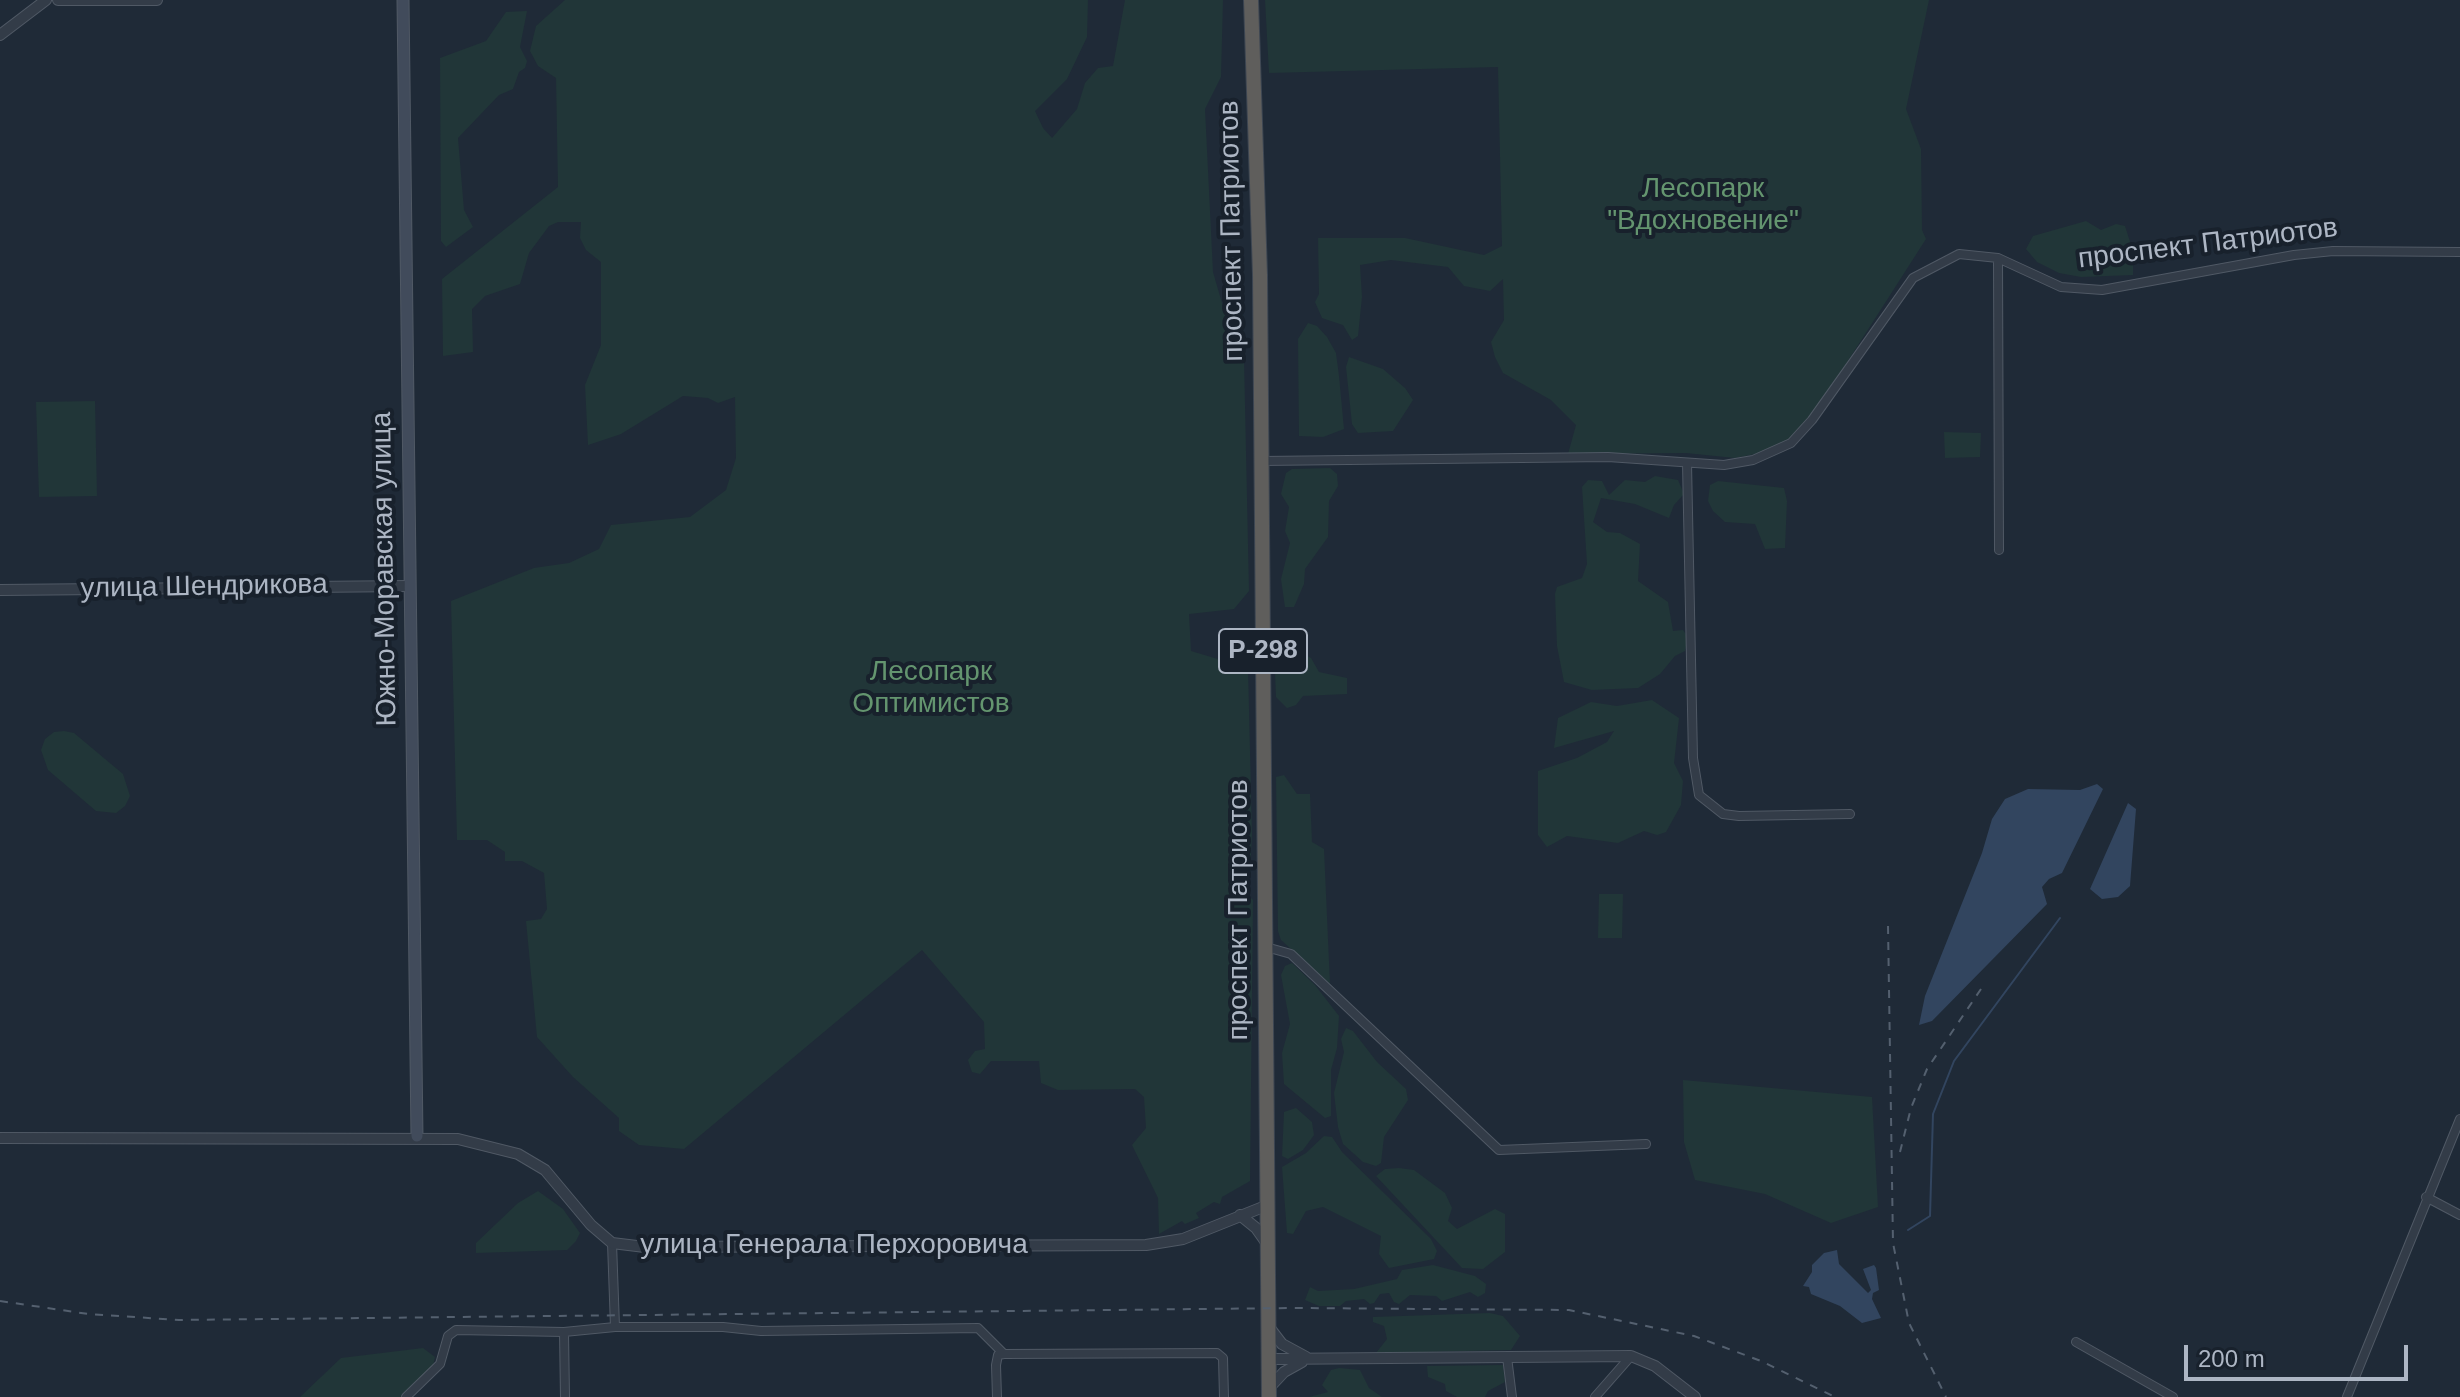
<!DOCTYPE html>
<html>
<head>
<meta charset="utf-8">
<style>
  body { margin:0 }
  #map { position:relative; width:2460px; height:1397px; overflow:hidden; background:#1f2a37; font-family:Helvetica,sans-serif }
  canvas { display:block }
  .scale { position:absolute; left:2184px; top:1345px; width:224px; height:36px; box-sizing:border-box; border:4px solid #adb6c4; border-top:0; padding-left:10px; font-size:24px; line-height:28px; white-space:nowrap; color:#adb6c4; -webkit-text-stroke:6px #18212c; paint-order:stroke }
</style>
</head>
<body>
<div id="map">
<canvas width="2460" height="1397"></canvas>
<div class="scale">200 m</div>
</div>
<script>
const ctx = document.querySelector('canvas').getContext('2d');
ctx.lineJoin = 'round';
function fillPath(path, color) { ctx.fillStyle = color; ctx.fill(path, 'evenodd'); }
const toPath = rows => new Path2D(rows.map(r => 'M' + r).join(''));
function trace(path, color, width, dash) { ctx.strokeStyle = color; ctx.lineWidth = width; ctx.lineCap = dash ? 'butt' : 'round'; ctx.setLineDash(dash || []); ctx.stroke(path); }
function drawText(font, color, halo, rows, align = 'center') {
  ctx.font = font + ' Helvetica,sans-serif'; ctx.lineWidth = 8; ctx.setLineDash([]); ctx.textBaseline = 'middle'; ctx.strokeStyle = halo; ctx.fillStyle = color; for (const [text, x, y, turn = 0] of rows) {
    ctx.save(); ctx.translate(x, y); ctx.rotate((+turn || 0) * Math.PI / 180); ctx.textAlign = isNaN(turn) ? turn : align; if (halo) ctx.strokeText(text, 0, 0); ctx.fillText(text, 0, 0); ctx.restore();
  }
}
fillPath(toPath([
  [565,0,1088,0,1087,37,1067,79,1035,111,1043,128,1052,138,1077,109,1085,83,1098,68,1113,66,1125,0,1223,0,1221,77,1205,109,1213,272,1224,310,1243,312,1249,591,1234,609,1189,614,1191,651,1248,668,1252,834,1249,896,1253,900,1250,1181,1222,1197,1220,1204,1214,1202,1196,1213,1199,1218,1185,1224,1182,1221,1159,1234,1158,1198,1132,1145,1146,1128,1144,1097,1135,1089,1058,1090,1041,1083,1039,1061,991,1061,980,1074,972,1072,968,1060,975,1051,985,1049,984,1022,922,950,684,1149,639,1145,619,1131,619,1118,573,1077,537,1037,526,921,541,919,547,909,544,873,522,861,505,861,505,852,487,840,457,840,451,601,534,568,569,563,599,549,611,525,690,517,726,490,736,458,735,397,718,403,708,398,683,396,621,434,588,445,585,385,601,345,601,262,586,250,580,238,581,222,558,222,549,226,529,253,520,284,485,296,472,309,473,352,443,356,442,279,558,187,556,78,538,66,530,51,536,26],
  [1265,0,1929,0,1906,109,1921,149,1922,230,1926,239,1819,406,1796,434,1770,451,1735,458,1686,453,1568,454,1576,425,1551,400,1503,373,1495,357,1491,342,1504,320,1503,279,1490,291,1464,286,1448,267,1391,260,1360,265,1362,297,1358,336,1352,340,1343,325,1322,318,1315,302,1319,294,1318,238,1405,238,1484,255,1502,246,1498,67,1269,73],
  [527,11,520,47,527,61,525,68,519,72,513,89,499,95,458,138,464,210,473,227,446,247,441,241,440,58,486,41,506,12],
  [2086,221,2101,230,2116,224,2125,226,2133,251,2133,275,2081,277,2059,273,2037,262,2026,249,2033,236],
  [1308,323,1317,326,1327,337,1336,353,1339,376,1344,429,1323,437,1299,436,1298,339],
  [1349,357,1383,369,1405,388,1413,400,1393,431,1358,433,1352,424,1346,367],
  [95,401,97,496,39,497,36,402],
  [1944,432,1981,433,1980,457,1945,458],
  [1330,468,1337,474,1338,486,1329,501,1328,537,1305,569,1304,584,1294,607,1285,607,1281,579,1290,543,1285,531,1289,507,1281,494,1286,473,1292,469],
  [1655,476,1678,480,1684,494,1674,505,1669,518,1635,504,1601,498,1593,522,1607,532,1620,533,1640,544,1638,581,1668,602,1673,631,1683,630,1688,637,1685,651,1675,656,1660,674,1638,688,1592,690,1564,682,1557,646,1555,594,1557,587,1582,578,1587,564,1582,487,1588,480,1602,481,1609,495,1625,480,1645,482],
  [1718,481,1784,488,1787,501,1785,548,1765,549,1755,524,1725,522,1713,511,1708,501,1710,485],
  [1293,642,1297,650,1311,658,1319,672,1347,678,1347,694,1303,696,1296,705,1287,708,1276,697,1275,672,1282,647],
  [1652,700,1679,718,1674,763,1683,781,1681,805,1666,832,1657,835,1644,831,1618,843,1567,836,1547,847,1538,835,1538,771,1577,758,1607,742,1614,731,1554,748,1558,718,1591,702,1617,706],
  [64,731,74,733,123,774,130,796,125,806,116,813,96,811,48,770,41,750,45,739,54,732],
  [1284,775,1297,794,1310,794,1312,842,1324,849,1330,984,1281,940,1278,931,1276,777],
  [1599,894,1623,894,1622,938,1598,938],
  [1292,963,1315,985,1339,1016,1337,1048,1331,1070,1331,1116,1325,1118,1284,1084,1282,1053,1290,1024,1281,975,1285,966],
  [1346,1028,1353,1031,1377,1062,1406,1089,1408,1100,1384,1137,1381,1163,1376,1166,1363,1162,1343,1144,1338,1127,1334,1093,1344,1052,1341,1039],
  [1683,1080,1872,1097,1878,1207,1831,1223,1765,1194,1695,1180,1684,1142],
  [1296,1108,1312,1122,1314,1135,1303,1150,1288,1159,1282,1156,1284,1112],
  [1324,1136,1332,1137,1342,1152,1431,1239,1437,1251,1434,1259,1389,1268,1379,1254,1381,1236,1323,1207,1306,1211,1293,1234,1287,1233,1282,1167,1306,1153],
  [1399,1168,1414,1170,1445,1193,1452,1208,1448,1221,1457,1229,1495,1209,1505,1214,1505,1252,1483,1269,1462,1268,1376,1176,1385,1169],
  [538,1191,563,1209,580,1233,576,1241,567,1250,476,1253,476,1243,518,1203],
  [1433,1265,1475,1276,1486,1284,1485,1293,1478,1297,1470,1292,1442,1301,1436,1296,1410,1295,1399,1304,1394,1302,1389,1293,1380,1294,1374,1303,1370,1304,1364,1299,1346,1301,1340,1306,1319,1306,1305,1300,1310,1287,1318,1291,1354,1289,1397,1279,1402,1270],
  [1490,1313,1503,1316,1520,1336,1511,1350,1376,1353,1387,1339,1384,1326,1373,1322,1373,1317],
  [423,1348,435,1357,432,1370,404,1397,300,1397,341,1358],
  [1503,1365,1505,1382,1488,1391,1485,1397,1457,1397,1446,1391,1445,1384,1428,1377,1427,1366],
  [1339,1368,1360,1370,1369,1388,1382,1397,1309,1397,1328,1392,1322,1385,1331,1370]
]), '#213638');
fillPath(toPath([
  [2097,784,2103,789,2062,873,2049,879,2042,887,2047,904,1932,1021,1919,1025,1925,996,1982,853,1992,819,2005,799,2028,789,2080,790],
  [2128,803,2136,809,2130,886,2118,897,2102,899,2090,889],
  [1837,1250,1839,1264,1868,1293,1871,1290,1863,1269,1874,1265,1876,1268,1879,1290,1873,1293,1872,1299,1881,1318,1862,1323,1840,1306,1811,1294,1809,1287,1803,1286,1812,1272,1812,1265,1824,1253]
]), '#32455f');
trace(toPath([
  [1908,1230,1930,1216,1933,1114,1954,1061,2060,918]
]), '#32455f', 2);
const minor = toPath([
  [1998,258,1999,550],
  [1262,461,1608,457,1724,465,1753,460,1791,443,1812,420,1913,278,1959,254,1998,258,2061,287,2102,290,2294,255,2333,251,2460,252],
  [1687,463,1693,758,1699,795,1723,814,1739,816,1850,814],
  [1266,947,1291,954,1499,1150,1646,1144],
  [2426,1197,2460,1215],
  [615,1327,723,1327,761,1331,978,1328,1004,1354],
  [564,1332,565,1397],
  [2076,1342,2173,1397],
  [1507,1357,1512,1397],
  [406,1397,440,1364,448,1336,456,1330,564,1332,615,1327,612,1243],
  [997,1397,996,1365,998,1355,1004,1354,1217,1353,1223,1358,1224,1397],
  [1595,1397,1631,1356],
  [2347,1397,2460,1119]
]);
const tertiary = toPath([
  [58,0,157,0],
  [0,35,46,0],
  [0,590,409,586],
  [0,1138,458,1139,518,1154,545,1170,591,1225,612,1243,645,1247,1146,1245,1183,1239,1268,1205],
  [1240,1215,1256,1228,1268,1245],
  [1269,1327,1282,1344,1306,1357],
  [1268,1359,1631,1356,1655,1366,1695,1397],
  [1269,1388,1284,1372,1302,1362]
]);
const secondary = toPath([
  [403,0,417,1136]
]);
const trunk = toPath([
  [1251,0,1260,275,1269,1397]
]);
trace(minor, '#505965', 10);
trace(tertiary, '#505965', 12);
trace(secondary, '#505965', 13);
trace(trunk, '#3d4652', 16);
trace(minor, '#333c48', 8);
trace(tertiary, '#333c48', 10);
trace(secondary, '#414b5b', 11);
trace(trunk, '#5f5e5c', 14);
trace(toPath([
  [1888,926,1893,1243,1909,1323,1946,1397],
  [1900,1152,1911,1108,1927,1069,1981,989],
  [0,1301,88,1314,179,1320,1294,1308,1569,1310,1694,1336,1761,1361,1835,1397]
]), '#54606f', 2, [8, 8]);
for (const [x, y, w] of [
  [1263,651,88]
]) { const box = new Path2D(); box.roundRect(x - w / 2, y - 22, w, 44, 6); ctx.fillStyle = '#18212c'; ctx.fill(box); trace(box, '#adb6c4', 2); }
drawText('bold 26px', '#adb6c4', null, [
  ["Р-298",1263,651]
]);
drawText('28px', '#64956f', '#18212c', [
  ["Лесопарк",1703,189],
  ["\"Вдохновение\"",1703,221],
  ["Лесопарк",931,672],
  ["Оптимистов",931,704]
]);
drawText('28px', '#adb6c4', '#18212c', [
  ["проспект Патриотов",1232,231,-91],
  ["проспект Патриотов",2208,244,-7],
  ["Южно-Моравская улица",385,569,-91],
  ["улица Шендрикова",204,587,-1],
  ["проспект Патриотов",1239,910,-90],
  ["улица Генерала Перхоровича",834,1245]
]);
</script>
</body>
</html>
